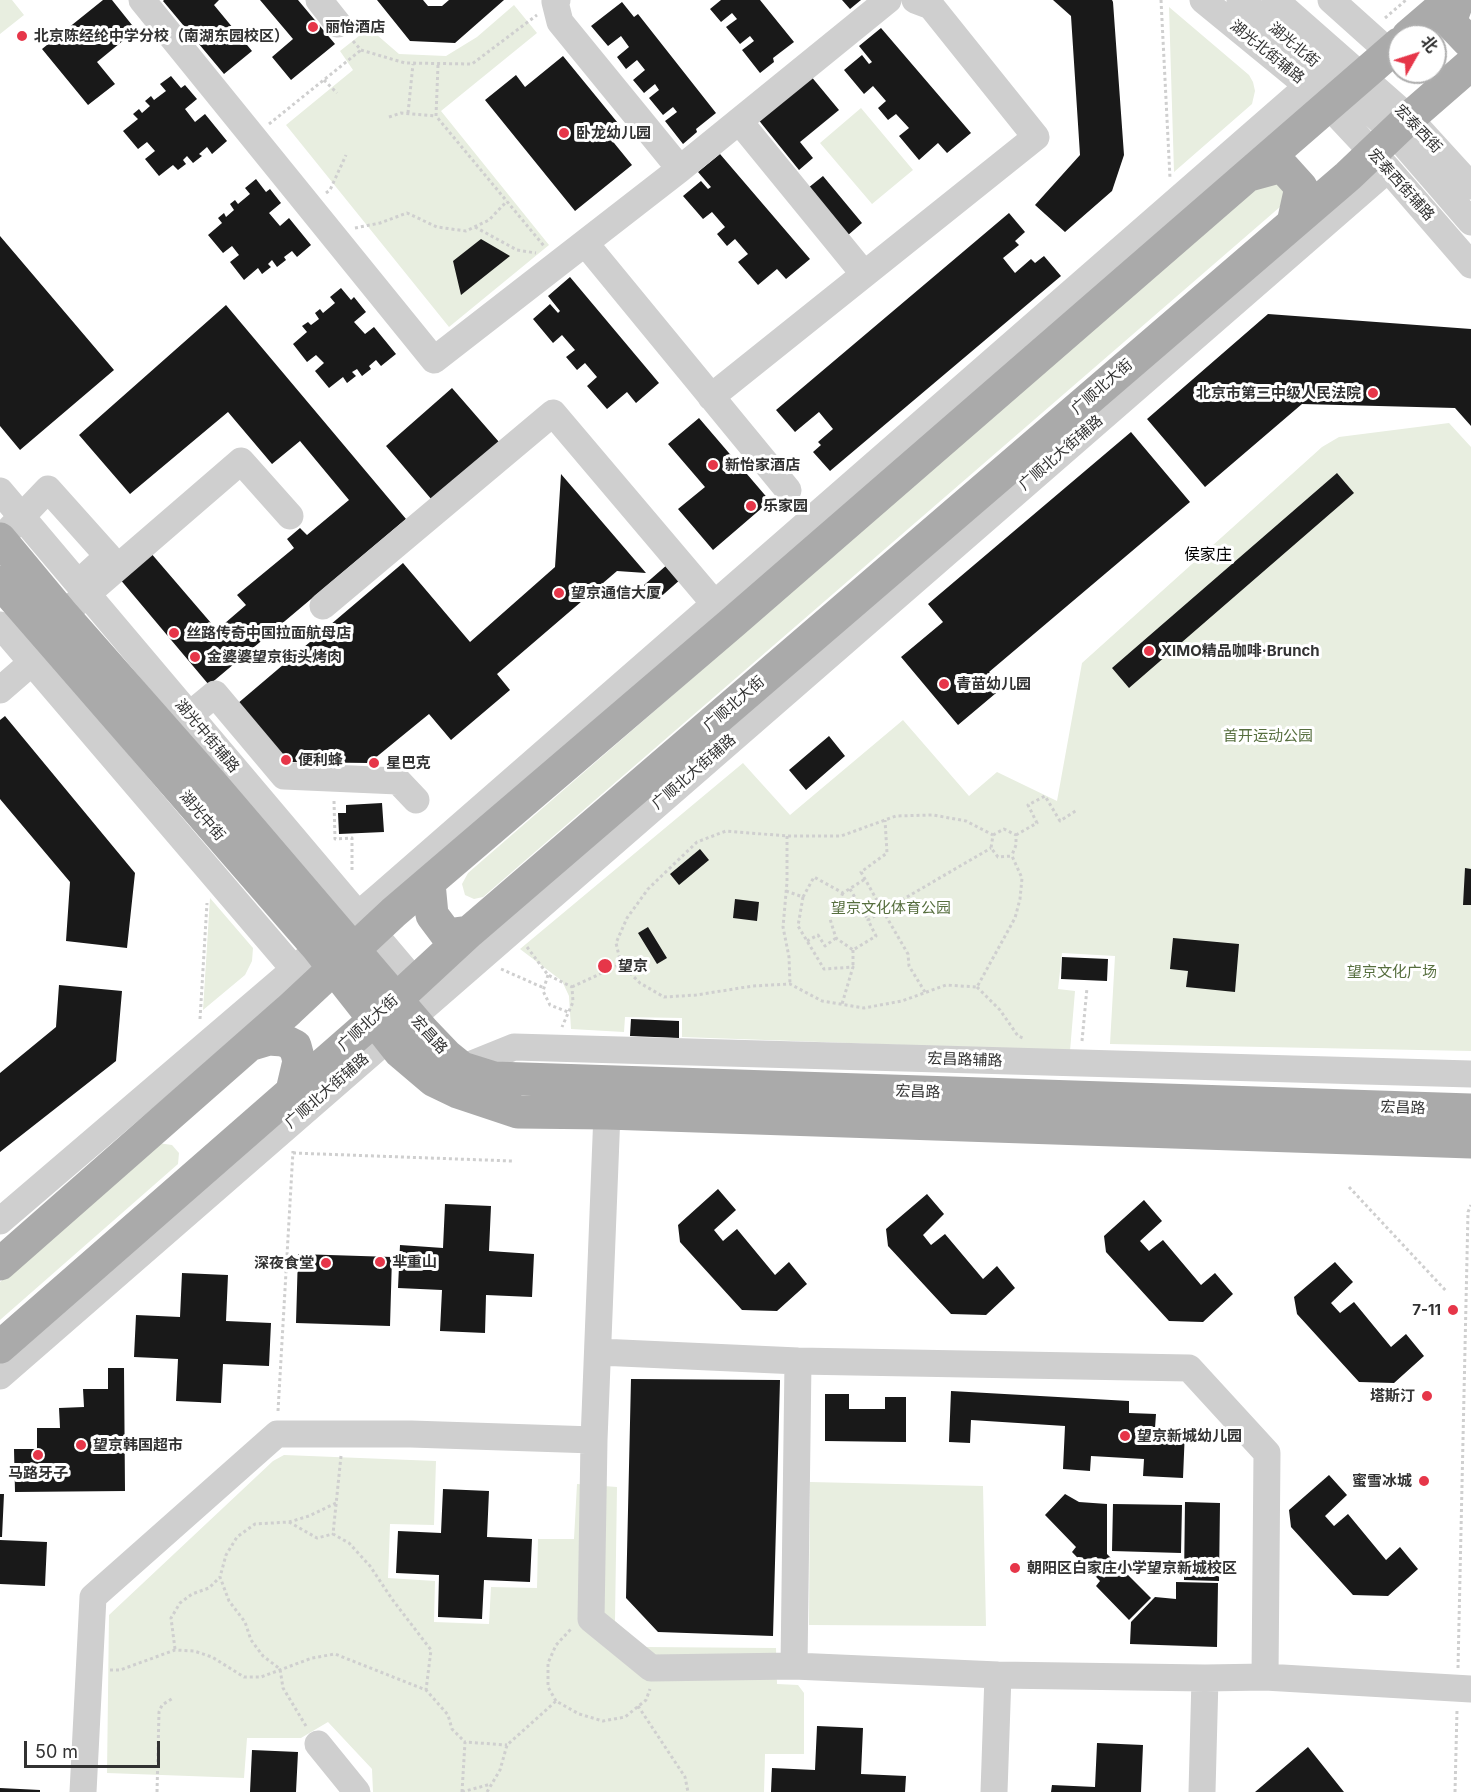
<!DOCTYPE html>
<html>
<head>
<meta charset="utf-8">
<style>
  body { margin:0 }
  #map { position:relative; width:1471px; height:1792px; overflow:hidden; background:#fff; font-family:Inter,"Noto Sans SC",sans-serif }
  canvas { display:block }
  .north { position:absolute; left:1387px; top:24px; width:60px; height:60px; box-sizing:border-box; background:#fff; border:2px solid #adadad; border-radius:50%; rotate:51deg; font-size:16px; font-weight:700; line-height:24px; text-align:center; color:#323232 }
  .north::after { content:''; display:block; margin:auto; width:21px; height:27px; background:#e63649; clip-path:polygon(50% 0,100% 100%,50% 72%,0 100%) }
  .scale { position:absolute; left:24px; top:1741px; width:136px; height:27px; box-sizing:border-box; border:3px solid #323232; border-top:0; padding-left:8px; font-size:18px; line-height:21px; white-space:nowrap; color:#323232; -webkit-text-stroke:4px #fff; paint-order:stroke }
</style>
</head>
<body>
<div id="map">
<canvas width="1471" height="1792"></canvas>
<div class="north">北</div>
<div class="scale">50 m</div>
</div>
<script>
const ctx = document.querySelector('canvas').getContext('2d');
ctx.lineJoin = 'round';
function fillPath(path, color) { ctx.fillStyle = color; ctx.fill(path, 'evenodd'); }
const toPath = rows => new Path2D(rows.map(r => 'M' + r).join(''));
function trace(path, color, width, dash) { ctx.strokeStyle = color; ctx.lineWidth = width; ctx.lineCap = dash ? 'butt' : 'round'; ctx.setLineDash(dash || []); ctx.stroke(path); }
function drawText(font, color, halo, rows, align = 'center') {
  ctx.font = font + ' Inter,"Noto Sans SC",sans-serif'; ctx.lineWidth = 6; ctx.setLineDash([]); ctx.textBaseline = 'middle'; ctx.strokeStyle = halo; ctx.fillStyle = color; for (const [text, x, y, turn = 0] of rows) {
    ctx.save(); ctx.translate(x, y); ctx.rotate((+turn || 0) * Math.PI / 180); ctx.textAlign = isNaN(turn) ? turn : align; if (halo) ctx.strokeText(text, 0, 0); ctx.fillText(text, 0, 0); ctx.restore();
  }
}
fillPath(toPath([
  [0,0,12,0,24,15,0,34],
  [514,5,537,33,441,111,549,245,449,327,286,125,353,70,340,51,369,28,399,54,446,56,477,37],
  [1169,7,1249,75,1253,82,1255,91,1252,104,1174,172],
  [861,108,913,170,872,204,820,143],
  [1280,175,1288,200,483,897,474,899,465,895,462,884,468,873,1269,177],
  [1449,423,1471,447,1471,1051,1110,1044,1115,956,1062,953,1058,989,1075,991,1070,1051,682,1037,682,1018,625,1017,624,1032,571,1029,569,996,562,981,520,949,743,763,790,815,903,720,969,796,997,772,1057,801,1082,663,1322,447,1339,437],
  [210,898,253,948,252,961,245,975,203,1010],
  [158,1143,172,1145,179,1153,178,1164,0,1320,0,1282],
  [284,1455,436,1461,434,1525,390,1524,388,1578,435,1581,434,1622,489,1624,491,1587,537,1588,538,1539,574,1539,577,1484,617,1487,615,1621,645,1647,776,1648,777,1684,798,1685,804,1693,804,1754,765,1754,764,1792,373,1792,372,1769,328,1722,301,1738,247,1738,244,1778,107,1773,109,1615,273,1461],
  [810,1482,983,1486,986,1626,809,1625]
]), '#e8eee0');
fillPath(toPath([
  [103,0,112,0,136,30,97,62,115,84,88,105,42,49],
  [164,0,219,0,214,5,252,51,224,74,163,1],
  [260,0,298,0,335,44,291,80,272,57,293,39],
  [377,0,423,0,428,6,442,6,449,0,504,0,455,43,410,41],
  [721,0,760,0,794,42,773,58,774,62,760,73,742,50,754,41,750,36,740,44,726,27,737,19,732,13,721,22,710,9],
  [842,0,861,0,850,9],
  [1053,0,1112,0,1113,2,1124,155,1112,191,1065,232,1035,205,1080,155,1071,16],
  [622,2,634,17,638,14,716,113,696,129,697,132,683,144,665,121,677,112,673,107,663,115,649,98,659,90,655,84,644,93,633,80,645,70,637,60,626,69,617,57,629,47,621,36,608,46,591,26],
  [881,28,971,133,947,153,938,143,919,160,899,136,909,128,896,114,888,120,878,108,886,101,873,86,864,94,844,70,862,55,869,64,872,62,859,46],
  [563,56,622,128,610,138,632,165,575,211,485,100,516,75,525,87],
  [810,75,839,110,800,142,813,158,799,170,757,118],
  [171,76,181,88,185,85,197,99,185,109,195,122,205,114,227,141,212,154,207,147,199,154,202,156,193,163,187,156,183,160,186,164,178,170,173,165,159,176,145,159,155,151,147,142,138,149,123,131,138,119,133,114,139,109,142,113,150,106,145,101,151,96,154,100,166,91,160,84],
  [720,154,810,259,786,279,777,269,758,285,738,262,748,254,735,239,727,246,717,234,725,227,712,212,703,219,683,196,701,181,708,189,711,187,698,172],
  [823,176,862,223,847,236,808,188],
  [256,179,266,192,270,189,281,203,269,213,280,226,289,218,311,245,297,257,292,251,284,257,286,260,277,267,272,260,268,264,271,267,262,274,258,268,244,280,230,262,239,255,232,246,223,253,208,235,222,223,218,218,224,213,226,217,234,210,230,204,235,200,238,204,250,194,245,188],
  [1009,213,1025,232,1015,241,1019,245,1003,258,1015,273,1031,259,1035,263,1044,256,1061,276,830,471,813,452,821,445,818,442,833,429,819,412,795,432,776,410],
  [0,236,114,370,20,450,0,426],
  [481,239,510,256,461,295,453,261],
  [570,277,659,383,636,403,627,392,607,409,587,386,597,377,585,363,577,370,566,357,575,350,562,335,553,343,533,319,550,304,558,313,560,311,548,296],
  [341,288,351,300,354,297,366,312,354,322,365,334,374,327,396,354,381,366,376,360,369,366,371,369,362,376,357,369,352,372,356,376,347,383,343,377,329,388,315,371,324,363,316,355,307,362,293,344,307,332,302,326,308,322,311,325,319,319,315,313,320,309,323,313,335,303,330,297],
  [226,305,406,519,209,685,119,578,150,552,217,630,246,605,237,595,294,548,287,539,300,528,307,535,349,500,300,441,272,464,228,412,130,494,79,435],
  [1268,314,1471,329,1471,426,1455,408,1302,404,1205,487,1147,419],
  [452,388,499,442,432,500,386,446],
  [699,418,770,501,713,550,678,509,705,487,668,444],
  [1131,432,1190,502,989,672,1002,688,958,725,901,657,943,622,928,604],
  [1337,473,1354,493,1129,688,1112,668],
  [561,474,646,573,617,571,497,674,510,690,451,740,429,714,369,763,286,762,237,704,403,563,470,642,555,567],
  [668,564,681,579,657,600,644,585],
  [5,716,135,873,127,948,66,941,70,882,0,799,0,720],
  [829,736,845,756,806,790,789,770],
  [382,803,384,832,339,834,338,813,346,813,346,805],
  [700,849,709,860,679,885,670,874],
  [1465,868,1471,869,1471,905,1463,905],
  [735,899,759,902,757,921,733,918],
  [648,927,667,958,657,964,638,933],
  [1173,938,1239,944,1235,992,1186,987,1188,971,1170,969],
  [1062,957,1108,959,1107,981,1061,979],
  [59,985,122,991,116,1061,0,1152,0,1073,56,1027],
  [631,1019,679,1021,679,1038,630,1036],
  [718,1189,736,1210,714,1230,723,1241,737,1229,775,1275,789,1262,807,1284,777,1311,742,1310,680,1242,678,1225],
  [927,1194,944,1214,923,1235,931,1245,945,1234,983,1279,997,1266,1015,1288,986,1315,951,1314,888,1246,886,1229],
  [1144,1200,1162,1221,1140,1241,1149,1251,1163,1240,1201,1285,1215,1273,1233,1294,1203,1322,1169,1321,1106,1252,1104,1236],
  [445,1204,491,1206,489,1251,534,1254,532,1297,486,1295,485,1333,440,1331,442,1290,398,1288,400,1245,443,1248],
  [298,1254,392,1257,390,1326,296,1323],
  [1335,1262,1353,1282,1331,1303,1340,1313,1354,1302,1391,1347,1406,1334,1424,1356,1394,1383,1359,1382,1297,1314,1294,1297],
  [182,1273,228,1275,226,1321,271,1323,269,1366,223,1364,221,1403,176,1401,178,1359,134,1357,136,1315,180,1317],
  [108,1368,124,1368,125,1491,15,1492,14,1449,37,1449,37,1428,60,1428,59,1408,84,1407,83,1389,108,1389],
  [631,1379,780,1380,773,1636,658,1632,626,1598],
  [951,1391,1129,1401,1129,1413,1156,1414,1155,1428,1185,1430,1183,1478,1143,1476,1144,1459,1091,1456,1090,1471,1063,1469,1065,1426,971,1420,970,1443,949,1442],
  [825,1394,849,1394,849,1409,885,1409,885,1397,906,1397,906,1442,825,1441],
  [1329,1475,1347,1495,1325,1516,1334,1526,1348,1514,1386,1560,1400,1547,1418,1569,1388,1596,1353,1595,1291,1527,1289,1510],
  [443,1489,489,1491,487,1537,532,1539,530,1582,484,1580,482,1619,438,1617,439,1575,396,1573,398,1531,441,1533],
  [0,1494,4,1494,2,1537,0,1537],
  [1065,1494,1079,1502,1107,1504,1107,1554,1151,1598,1129,1620,1096,1586,1100,1581,1072,1552,1076,1547,1045,1515],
  [1185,1502,1220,1503,1219,1581,1184,1580],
  [1113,1504,1182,1505,1181,1553,1112,1551],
  [0,1540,47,1542,45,1586,0,1584],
  [1176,1582,1218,1583,1217,1647,1130,1644,1131,1622,1155,1597,1176,1599],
  [817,1726,863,1728,861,1774,906,1776,905,1792,771,1792,772,1768,815,1770],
  [1097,1743,1143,1745,1141,1792,1051,1792,1052,1785,1095,1787],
  [1308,1747,1344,1792,1255,1792],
  [252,1750,298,1752,296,1792,250,1792],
  [0,1788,40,1790,40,1792,0,1792]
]), '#191919');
trace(toPath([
  [1161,0,1170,178],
  [1385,18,1406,0],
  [353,41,361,50,405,63,472,64,537,15],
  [438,65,436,116,544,246],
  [324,80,337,93],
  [408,113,413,64],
  [389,117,401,113,436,116],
  [269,124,361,50],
  [326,193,330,190,346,155],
  [475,227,517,250,536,253],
  [355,228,380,223,407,213,437,227,466,231,489,220,507,201],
  [334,801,335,839,352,838,352,872],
  [993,835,1004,829,1016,835,1016,845,1012,855],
  [1016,835,1037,823,1028,805,1045,796,1060,821,1077,810],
  [787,836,787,882,783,927,789,957,790,984],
  [850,889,868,920],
  [786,891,803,897,798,926,824,969,853,967,842,1004],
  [843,893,830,919,836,938,853,950,876,936,868,920,883,911,861,872,887,853,885,820],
  [803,897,814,877,843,893,865,879],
  [807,941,818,935,825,946,836,938],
  [527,947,548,975,572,987,573,1002,562,1027],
  [853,950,853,967],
  [501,969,544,988],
  [548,975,543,991,550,1005,568,1012],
  [572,987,621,964,616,943,627,918,648,889,697,842,726,831,787,836,841,836,896,816,933,815,966,821,993,835,991,848,998,857,1012,856,1022,878,1020,899,1015,918,977,987,946,985,902,1001,864,1008,822,1001,790,984,753,986,696,995,664,997,640,983,621,964],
  [977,987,1000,1010,1018,1036,1023,1038],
  [925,992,909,966,908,954,883,911,991,848],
  [200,1019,207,903],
  [1082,1041,1087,988],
  [293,1153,512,1161],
  [1349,1187,1447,1292],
  [278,1411,293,1151],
  [341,1456,333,1534,349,1543,370,1566,392,1599,431,1650,426,1690],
  [289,1522,317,1538,333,1534],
  [175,1649,171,1618,180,1603,192,1594,209,1588,220,1577],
  [1458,1668,1468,1212,1471,1205],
  [110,1670,120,1670,175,1650,194,1651,212,1657,244,1677,261,1677,312,1658,335,1654,426,1690,448,1715,452,1729,465,1742],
  [556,1701,548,1687,548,1663,556,1645,571,1629],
  [638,1706,685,1777,688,1792],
  [306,1726,283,1688,280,1669,263,1656,251,1640,245,1622,229,1601,220,1577,226,1555,237,1537,255,1524,289,1522,309,1516,336,1503],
  [157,1792,159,1712,162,1705,173,1698],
  [462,1792,465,1742,507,1745],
  [462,1792,491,1784],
  [487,1792,500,1770,507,1745,556,1701,579,1714,603,1721,625,1717,646,1700,650,1689],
  [1455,1792,1457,1710]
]), '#cfcfcf', 3, [3, 3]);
trace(toPath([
  [142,0,434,360,680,169],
  [319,0,338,24],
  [557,0,555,2,560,22,680,169,888,0],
  [1203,0,1308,86,1329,106,1388,169,1471,265],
  [1240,0,1347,90,1394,133,1471,222],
  [1275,0,1409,118,1471,186],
  [1331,0,1389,52],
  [739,121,864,274],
  [585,243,788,490],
  [711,397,1036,137,931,6,915,0],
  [0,491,415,982],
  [9,530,48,489,108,556,84,578],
  [73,606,241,461,290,516],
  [323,606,553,413,725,616],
  [0,625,305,982],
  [0,690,45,651],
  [175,727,215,694,284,776,398,781,416,800],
  [462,1068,514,1047,1471,1074],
  [0,1221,380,896,1308,86],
  [599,1352,798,1361,1189,1368,1267,1453,1265,1677],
  [798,1361,794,1666,998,1675,1205,1678,1265,1677,1471,1689],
  [0,1376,1388,169],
  [594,1440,591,1619,651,1668,794,1666],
  [318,1744,357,1792],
  [83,1792,93,1597,277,1434,411,1434,594,1440,607,1113],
  [994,1792,998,1675],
  [1202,1792,1205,1678]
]), '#cfcfcf', 27);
trace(toPath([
  [1458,0,1450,22,1468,41,1471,41],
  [1408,36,1450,0],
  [1249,175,1282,166,1301,187,1293,223],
  [0,539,64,616,211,783,424,1032,446,1055,462,1068,494,1078,1471,1110],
  [0,582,318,948,400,1052,433,1080,458,1092,518,1112,607,1113,1471,1142],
  [429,883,432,915,447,935,469,932],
  [249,1045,269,1039,283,1040,295,1046,299,1061,292,1091],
  [0,1264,289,1010,394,912,732,623,1399,44],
  [0,1347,374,1020,469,932,1348,176,1409,118,1471,64]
]), '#aaa', 33);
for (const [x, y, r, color] of [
  [313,27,6,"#e63649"],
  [22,36,6,"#e63649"],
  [564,133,6,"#e63649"],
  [1373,393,6,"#e63649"],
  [713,465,6,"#e63649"],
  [751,506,6,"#e63649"],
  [559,593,6,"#e63649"],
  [174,633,6,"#e63649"],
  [1149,651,6,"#e63649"],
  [195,657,6,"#e63649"],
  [944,684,6,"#e63649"],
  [286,760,6,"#e63649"],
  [374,763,6,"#e63649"],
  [605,966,8,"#e63649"],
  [380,1262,6,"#e63649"],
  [326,1263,6,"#e63649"],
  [1453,1310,6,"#e63649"],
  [1427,1396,6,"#e63649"],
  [1125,1436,6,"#e63649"],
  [81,1445,6,"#e63649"],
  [38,1455,6,"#e63649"],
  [1424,1481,6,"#e63649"],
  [1015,1568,6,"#e63649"]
]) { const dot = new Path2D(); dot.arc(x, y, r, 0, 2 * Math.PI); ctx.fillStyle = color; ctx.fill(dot); trace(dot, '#fff', 2); }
drawText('bold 15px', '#323232', '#fff', [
  ["丽怡酒店",325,27],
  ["北京陈经纶中学分校（南湖东园校区）",34,36],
  ["卧龙幼儿园",576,133],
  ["北京市第三中级人民法院",1361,393,"right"],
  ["新怡家酒店",725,465],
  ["乐家园",763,506],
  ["望京通信大厦",571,593],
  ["丝路传奇中国拉面航母店",186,633],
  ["XIMO精品咖啡·Brunch",1161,651],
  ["金婆婆望京街头烤肉",207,657],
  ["青苗幼儿园",956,684],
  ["便利蜂",298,760],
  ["星巴克",386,763],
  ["望京",618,966],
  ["芈重山",392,1262],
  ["深夜食堂",314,1263,"right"],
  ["7-11",1441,1310,"right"],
  ["塔斯汀",1415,1396,"right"],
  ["望京新城幼儿园",1137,1436],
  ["望京韩国超市",93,1445],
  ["马路牙子",38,1473,"center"],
  ["蜜雪冰城",1412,1481,"right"],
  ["朝阳区白家庄小学望京新城校区",1027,1568]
], 'left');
drawText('15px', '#323232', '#fff', [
  ["湖光北街",1294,45,40],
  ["湖光北街辅路",1267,52,39],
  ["宏泰西街",1418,129,46],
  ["宏泰西街辅路",1401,185,48],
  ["广顺北大街",1102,387,-41],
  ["广顺北大街辅路",1061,453,-41],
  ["广顺北大街",734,704,-41],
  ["湖光中街辅路",207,736,50],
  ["广顺北大街辅路",694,772,-41],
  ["湖光中街",202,816,49],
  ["广顺北大街",368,1023,-42],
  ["宏昌路",429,1035,48],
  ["宏昌路辅路",965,1060,2],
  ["广顺北大街辅路",327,1091,-41],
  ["宏昌路",918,1092,2],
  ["宏昌路",1403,1108,2]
]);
drawText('15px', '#566e3e', '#fff', [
  ["首开运动公园",1268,736],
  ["望京文化体育公园",891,908],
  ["望京文化广场",1392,972]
]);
drawText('16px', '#000', '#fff', [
  ["侯家庄",1208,555]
]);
</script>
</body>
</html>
